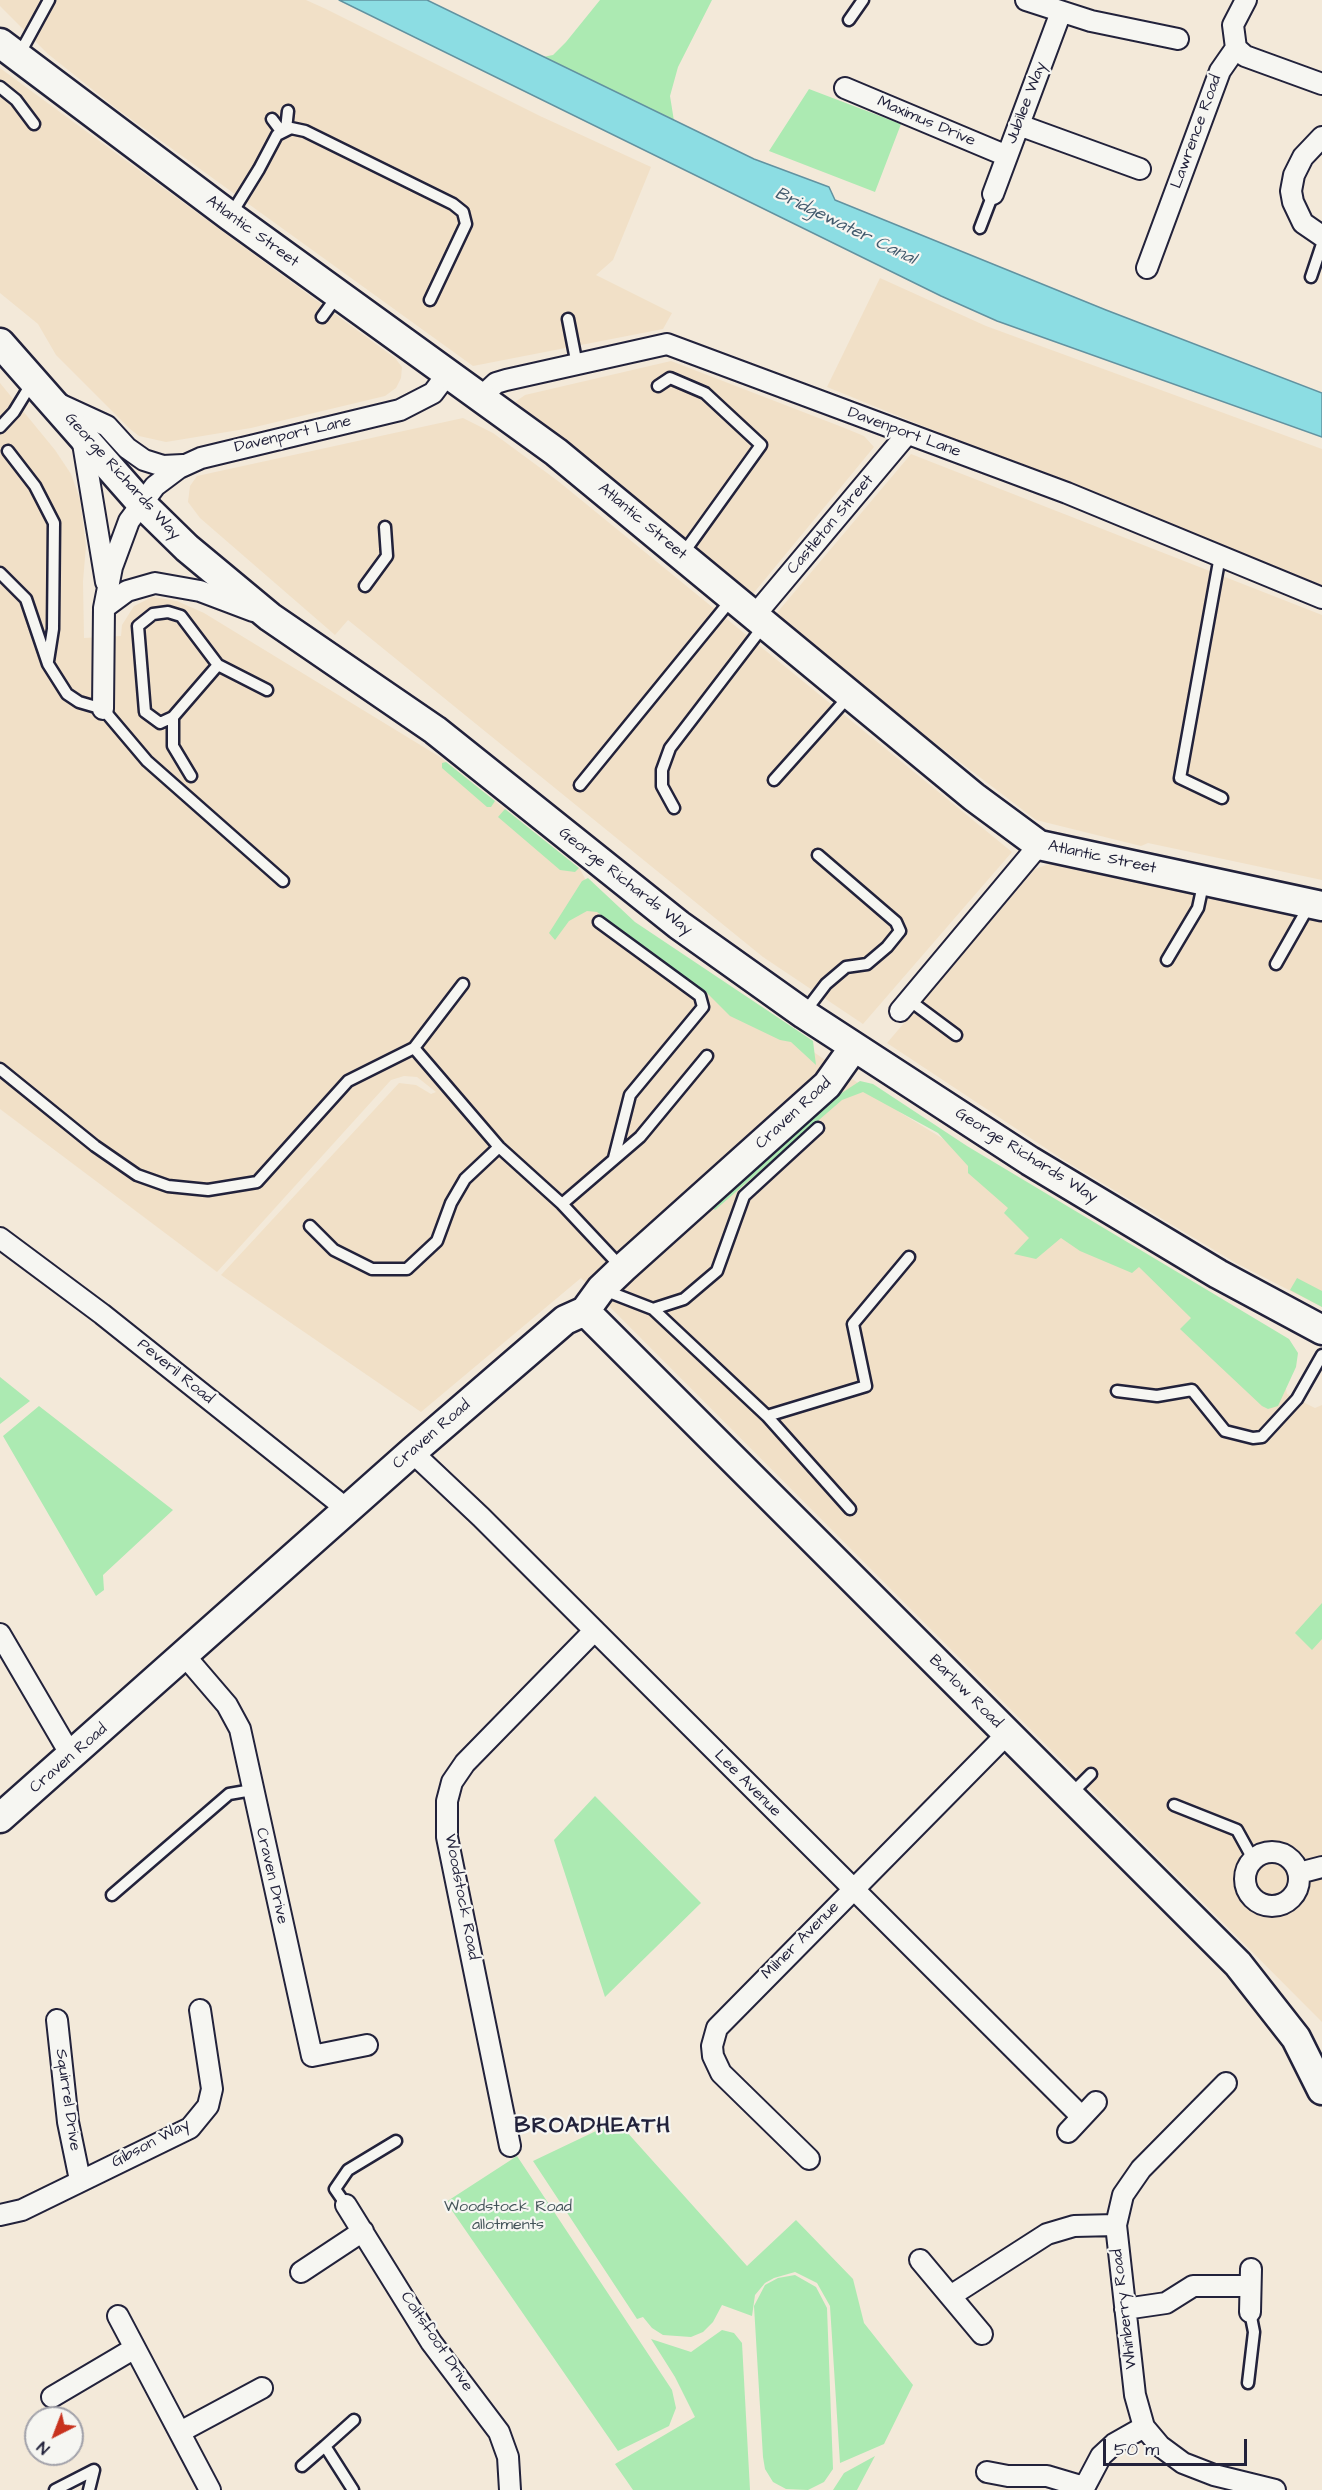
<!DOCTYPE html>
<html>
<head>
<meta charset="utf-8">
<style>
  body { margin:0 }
  #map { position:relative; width:1322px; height:2490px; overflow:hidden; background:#f3e9d9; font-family:"Architects Daughter",sans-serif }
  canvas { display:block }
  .north { position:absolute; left:24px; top:2406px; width:60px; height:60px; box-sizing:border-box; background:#f6f6f2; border:2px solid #a1a1a9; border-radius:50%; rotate:222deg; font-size:16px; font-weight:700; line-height:24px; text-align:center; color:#22223b }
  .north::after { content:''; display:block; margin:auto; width:21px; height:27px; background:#c8321e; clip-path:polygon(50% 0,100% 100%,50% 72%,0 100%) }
  .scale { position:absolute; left:1103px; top:2439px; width:144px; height:27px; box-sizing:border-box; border:3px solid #22223b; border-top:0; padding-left:8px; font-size:18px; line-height:21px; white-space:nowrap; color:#22223b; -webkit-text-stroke:4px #f6f6f2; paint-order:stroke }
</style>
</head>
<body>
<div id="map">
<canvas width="1322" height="2490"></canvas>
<div class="north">N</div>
<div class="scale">50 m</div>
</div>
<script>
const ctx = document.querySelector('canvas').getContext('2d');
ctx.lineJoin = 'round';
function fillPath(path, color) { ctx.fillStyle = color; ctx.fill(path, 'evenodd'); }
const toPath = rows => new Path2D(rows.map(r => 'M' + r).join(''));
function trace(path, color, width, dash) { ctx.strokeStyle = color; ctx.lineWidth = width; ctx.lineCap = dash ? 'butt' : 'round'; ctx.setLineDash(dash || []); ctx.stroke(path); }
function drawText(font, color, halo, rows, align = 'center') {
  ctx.font = font + ' "Architects Daughter",sans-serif'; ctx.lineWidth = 4.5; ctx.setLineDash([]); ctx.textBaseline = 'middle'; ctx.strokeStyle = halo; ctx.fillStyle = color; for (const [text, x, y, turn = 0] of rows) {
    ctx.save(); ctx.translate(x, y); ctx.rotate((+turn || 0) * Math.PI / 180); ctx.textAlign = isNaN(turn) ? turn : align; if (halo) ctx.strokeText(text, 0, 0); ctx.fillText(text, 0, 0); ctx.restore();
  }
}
fillPath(toPath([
  [0,0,306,0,326,9,540,116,651,167,613,260,596,275,672,313,663,329,473,366,117,109,48,54,0,6],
  [0,68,395,358,402,367,401,378,396,388,385,396,251,428,166,442,139,436,130,429,56,355,38,324,0,293],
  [880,278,986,326,1322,449,1322,588,827,387],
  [671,361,842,427,864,436,874,447,752,595,515,402,525,395],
  [0,383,55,450,71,474,80,499,86,546,83,581,84,638,121,636,122,625,134,606,152,597,177,601,204,613,440,757,580,869,596,900,901,1113,1277,1343,1287,1394,1315,1408,1322,1405,1322,2022,581,1278,421,1412,221,1275,399,1083,416,1085,431,1094,436,1092,417,1077,404,1076,391,1080,217,1272,0,1109],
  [463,418,493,433,558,481,1012,852,863,1024,763,957,348,620,335,635,200,518,188,502,190,486,197,476],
  [911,454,1322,615,1322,880,1148,843,1141,846,1036,820,889,708,775,615],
  [1049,864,1322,922,1322,1307,1236,1263,1062,1159,887,1043,1035,869]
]), '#f1e0c7');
fillPath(toPath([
  [600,0,712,0,678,67,670,96,674,121,543,57,553,55,566,42],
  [809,89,901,124,875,192,769,151],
  [446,762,495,801,491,807,487,807,442,768,442,763],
  [505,809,579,868,575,872,560,870,498,817],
  [588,878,635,922,813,1041,816,1065,791,1042,780,1040,730,1016,706,992,597,912,587,911,569,921,555,940,549,933,582,881],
  [860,1081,873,1084,967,1146,1289,1339,1298,1353,1296,1367,1278,1406,1268,1409,1262,1406,1180,1329,1191,1318,1139,1267,1132,1273,1080,1251,1061,1238,1036,1259,1014,1254,1029,1238,1004,1213,1008,1208,968,1173,968,1166,938,1133,863,1092,842,1100,715,1210,711,1207,828,1102],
  [1297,1278,1322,1291,1322,1307,1290,1290],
  [0,1377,30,1401,0,1424],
  [39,1406,173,1510,103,1575,104,1590,96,1596,3,1436],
  [1322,1603,1322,1639,1312,1650,1295,1633],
  [595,1796,701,1903,605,1997,554,1840],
  [617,2121,747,2266,796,2220,853,2279,864,2323,913,2385,884,2444,840,2463,830,2306,817,2283,795,2272,774,2278,765,2283,755,2295,752,2316,722,2305,713,2322,703,2332,691,2337,663,2335,652,2328,643,2317,637,2319,533,2161],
  [517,2156,672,2390,676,2408,669,2426,618,2451,446,2202],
  [795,2275,816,2287,827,2308,833,2469,824,2482,808,2490,786,2489,773,2482,765,2469,763,2457,754,2306,765,2285,778,2278],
  [722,2330,734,2333,742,2343,750,2490,633,2490,615,2464,695,2417,675,2377,651,2339,691,2352],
  [875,2456,857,2490,833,2490,844,2473]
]), '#aceab2');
const water = toPath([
  [339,0,427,0,754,159,829,187,835,200,1106,310,1322,393,1322,437,997,321,941,296,339,0]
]);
fillPath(water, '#8cdde3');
trace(water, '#6292a0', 1.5);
const lane = toPath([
  [849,20,863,0],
  [19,55,49,0],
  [0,87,16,100,34,124],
  [272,119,281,131],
  [286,129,288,111],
  [230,216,259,169,277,135,291,128,305,131,453,204,463,212,466,224,430,300],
  [980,228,993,194],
  [1311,277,1322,244],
  [322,317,338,295],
  [568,319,577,365],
  [658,386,670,378,705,393,761,445,682,555],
  [0,427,14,412,33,381],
  [8,451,35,486,54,523,53,629,48,661],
  [1220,556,1180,778,1222,798],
  [0,573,26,599,48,664,67,694,79,702,103,709,147,761,283,881],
  [365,586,387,556,385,527],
  [218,665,173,717,160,723,145,712,138,626,153,614,168,612,181,616,218,665,267,690],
  [173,717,173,746,191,776],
  [774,780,850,695],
  [580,785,731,600],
  [674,808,662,786,662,770,670,748,765,624],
  [599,922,700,996,703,1007,630,1095,614,1158],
  [1167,960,1198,908,1204,880],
  [1276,964,1310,904],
  [463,984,414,1048,499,1147,562,1204,622,1268],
  [909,1000,956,1035],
  [804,1013,826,984,846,967,867,964,887,947,900,931,896,922,818,855],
  [0,1069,95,1146,137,1175,168,1186,208,1190,257,1182,348,1081,414,1048],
  [562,1204,640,1137,707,1056],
  [310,1226,334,1250,372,1269,407,1269,437,1241,451,1203,465,1179,499,1147],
  [604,1290,653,1309,684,1299,717,1271,744,1196,818,1128],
  [653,1309,767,1416,850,1509],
  [1117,1391,1157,1396,1192,1390,1225,1431,1253,1438,1262,1437,1297,1399,1322,1355],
  [767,1416,866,1386,853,1324,909,1257],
  [1071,1794,1091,1774],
  [1174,1805,1237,1830,1253,1859],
  [112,1895,229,1794,252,1790],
  [346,2205,335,2189,348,2170,396,2141],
  [1248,2383,1254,2332,1250,2312],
  [302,2466,325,2446],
  [55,2490,94,2470,89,2490],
  [353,2490,325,2446,354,2420]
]);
const street = toPath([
  [1026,0,1091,21,1178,39],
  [1236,48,1245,56,1322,84],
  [845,88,1007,156],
  [1019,125,1140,169],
  [1322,137,1303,157,1294,175,1291,191,1293,202,1303,223,1322,236],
  [993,194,1061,12],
  [1147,268,1220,71,1236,48,1233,25,1246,0],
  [481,397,496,383,506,380,667,344,1067,493,1322,598],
  [57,403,107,426,127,448,144,460,163,466,183,465],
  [82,437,106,582],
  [104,608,127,591,155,583,200,591,253,611],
  [755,615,907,434],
  [103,709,104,608,112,567,129,521,155,486,179,468,201,458,400,410,433,393,448,373],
  [900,1011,1039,845],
  [0,1238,102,1314,348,1510],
  [412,1452,481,1517,1082,2117],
  [0,1634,72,1757],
  [185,1656,227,1705,240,1729,312,2056,367,2045],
  '1245 1879a27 27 0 1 1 54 0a27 27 0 1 1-54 0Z',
  [1299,1873,1322,1867],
  [57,2020,68,2122,80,2180],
  [1226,2083,1141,2169,1123,2195,1116,2225,1135,2395,1144,2427,1160,2446,1183,2463,1214,2475,1275,2490],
  [1068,2132,1096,2102],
  [510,2146,447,1837,447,1801,452,1782,465,1763,594,1631],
  [809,2159,721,2073,713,2056,712,2046,717,2028,1007,1734],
  [346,2205,431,2342,499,2432,508,2457,510,2490],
  [0,2215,22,2210,190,2128,208,2106,212,2089,200,2010],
  [920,2260,982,2334],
  [301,2272,363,2231],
  [952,2295,1047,2234,1074,2226,1116,2225],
  [1125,2309,1166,2303,1193,2286,1249,2286],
  [1250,2312,1251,2269],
  [118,2316,210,2490],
  [52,2397,135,2348],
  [180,2432,262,2388],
  [987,2472,1008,2476,1047,2476,1084,2487],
  [1083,2490,1101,2456,1114,2444,1144,2427]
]);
const secondary = toPath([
  [0,43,230,216,556,452,974,797,1039,845,1322,906],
  [0,343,141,503,187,548,270,617,435,730,679,925,804,1014,1030,1161,1218,1274,1322,1330],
  [585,1311,1238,1964,1296,2038,1322,2090],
  [0,1818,412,1452,565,1320,585,1311,601,1289,623,1268,827,1085,854,1047]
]);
trace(lane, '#22223b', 15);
trace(street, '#22223b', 24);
trace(secondary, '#22223b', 33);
trace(lane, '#f6f6f2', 10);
trace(street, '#f6f6f2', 20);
trace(secondary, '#f6f6f2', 28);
drawText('16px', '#22223b', '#f6f6f2', [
  ["Jubilee Way",1027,103,-69],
  ["Maximus Drive",926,122,23],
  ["Lawrence Road",1197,132,-70],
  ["Atlantic Street",252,232,36],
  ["Davenport Lane",904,433,20],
  ["Davenport Lane",293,435,-13],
  ["George Richards Way",122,477,48],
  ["Atlantic Street",642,522,40],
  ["Castleton Street",831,525,-50],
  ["Atlantic Street",1102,858,12],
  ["George Richards Way",625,882,38],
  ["Craven Road",794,1114,-43],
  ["George Richards Way",1026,1156,32],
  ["Peveril Road",175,1372,39],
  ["Craven Road",432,1435,-41],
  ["Barlow Road",965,1692,45],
  ["Craven Road",69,1759,-41],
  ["Lee Avenue",747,1784,45],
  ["Craven Drive",271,1876,77],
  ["Woodstock Road",461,1897,79],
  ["Milner Avenue",801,1941,-45],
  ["Squirrel Drive",67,2100,82],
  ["Gibson Way",151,2144,-28],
  ["Whinberry Road",1125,2309,-97],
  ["Coltsfoot Drive",436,2342,56]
]);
drawText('16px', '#445459', '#f6f6f2', [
  ["Woodstock Road",508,2208],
  ["allotments",508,2226]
]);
drawText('italic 18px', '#425a6d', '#f6f6f2', [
  ["Bridgewater Canal",845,227,26]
]);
ctx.letterSpacing = '1.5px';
drawText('bold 22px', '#22223b', '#f6f6f2', [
  ["BROADHEATH",593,2127]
]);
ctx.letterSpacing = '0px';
</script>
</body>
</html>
